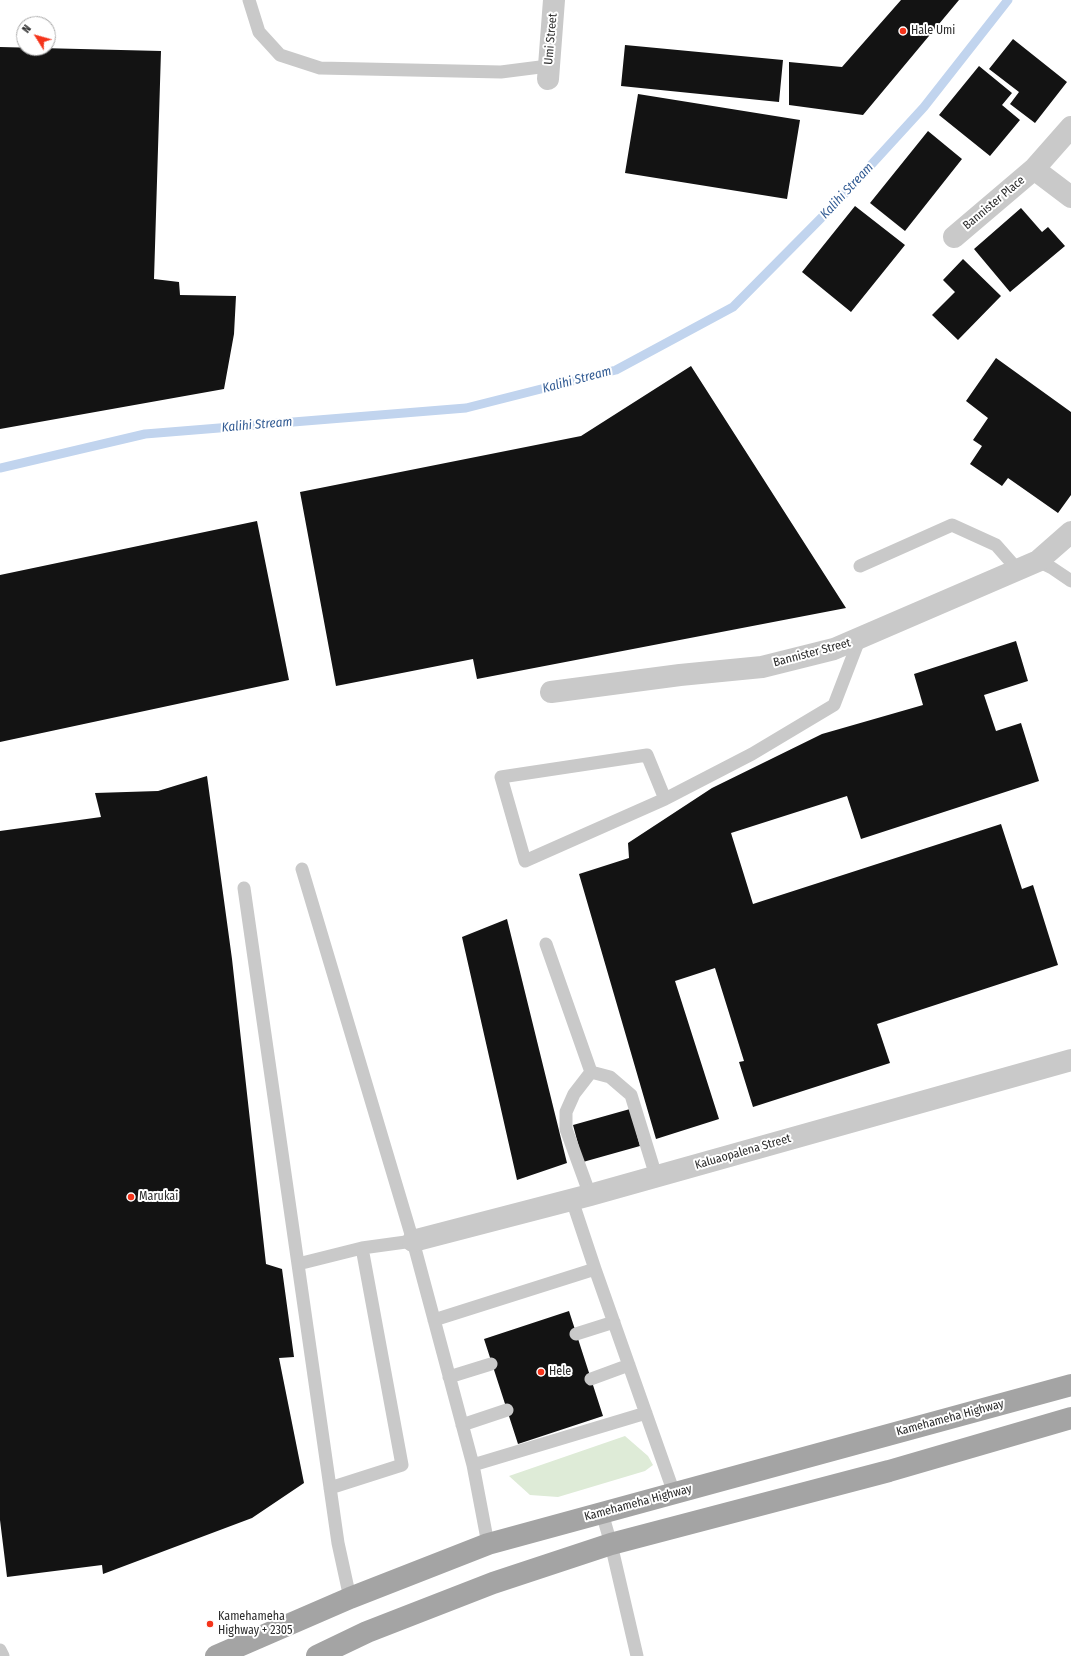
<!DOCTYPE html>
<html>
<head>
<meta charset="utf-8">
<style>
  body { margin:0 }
  #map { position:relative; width:1071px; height:1656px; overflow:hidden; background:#fff; font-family:"Fira Sans Condensed",sans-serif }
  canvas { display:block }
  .north { position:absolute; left:16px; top:16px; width:40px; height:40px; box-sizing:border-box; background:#fff; border:1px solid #ababab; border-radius:50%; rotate:307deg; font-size:11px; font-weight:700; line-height:16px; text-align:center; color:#2c2c2c }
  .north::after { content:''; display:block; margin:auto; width:14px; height:18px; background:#f5341b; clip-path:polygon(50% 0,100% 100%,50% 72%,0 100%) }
</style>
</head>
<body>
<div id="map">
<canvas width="1071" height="1656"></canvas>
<div class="north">N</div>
</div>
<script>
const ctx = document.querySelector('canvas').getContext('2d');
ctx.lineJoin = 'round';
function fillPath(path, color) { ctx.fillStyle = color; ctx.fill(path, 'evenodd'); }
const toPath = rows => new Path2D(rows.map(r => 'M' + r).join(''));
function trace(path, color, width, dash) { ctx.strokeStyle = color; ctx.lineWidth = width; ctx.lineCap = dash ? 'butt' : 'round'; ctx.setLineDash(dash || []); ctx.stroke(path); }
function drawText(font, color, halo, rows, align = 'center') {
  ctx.font = font + ' "Fira Sans Condensed",sans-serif'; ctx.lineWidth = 4; ctx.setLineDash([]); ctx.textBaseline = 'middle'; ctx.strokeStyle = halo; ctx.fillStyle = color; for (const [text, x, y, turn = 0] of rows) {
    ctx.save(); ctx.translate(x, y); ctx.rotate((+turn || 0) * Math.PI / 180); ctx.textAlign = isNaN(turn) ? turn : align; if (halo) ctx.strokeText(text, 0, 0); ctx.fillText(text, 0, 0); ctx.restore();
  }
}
fillPath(toPath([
  [625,1436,648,1456,653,1465,645,1471,558,1497,530,1495,509,1476]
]), '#deebd7');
trace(toPath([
  [0,468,145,434,466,408,616,370,733,307,838,201,924,107,1008,0]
]), '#c1d4ee', 9);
fillPath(toPath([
  [901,0,959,0,863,115,789,105,789,62,842,67],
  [1013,39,1067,82,1035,123,1010,104,1019,92,989,69],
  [625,45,783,60,779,102,621,86],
  [0,47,161,51,154,279,179,282,180,295,236,296,234,334,224,389,0,429],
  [979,66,1012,93,1002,105,1020,120,990,156,939,115],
  [638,94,800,120,787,199,625,173],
  [928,131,962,159,905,231,870,203],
  [855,206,905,245,851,312,802,272],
  [1021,208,1042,232,1048,227,1065,246,1010,292,974,249],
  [963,259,1001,296,958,340,932,315,955,292,943,280],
  [996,358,1071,412,1071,495,1058,513,1008,478,1002,486,970,464,982,446,973,440,988,418,966,401],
  [691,366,846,608,477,679,473,659,336,686,300,492,581,436],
  [257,521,289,680,0,742,0,575],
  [1016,641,1028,681,984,695,996,731,1021,723,1039,781,861,839,847,796,731,833,753,904,1001,824,1022,889,1033,885,1058,965,877,1024,890,1063,753,1107,739,1062,744,1061,715,968,675,981,719,1119,656,1139,579,874,629,858,628,843,712,788,822,734,923,705,914,674],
  [207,776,232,959,266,1264,282,1269,294,1357,279,1358,304,1483,252,1518,103,1574,102,1565,7,1577,0,1520,0,831,101,817,95,793,158,791],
  [507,919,567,1163,517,1180,462,937],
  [630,1109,640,1146,583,1162,573,1125],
  [569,1311,603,1416,518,1444,484,1339]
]), '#131313');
trace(toPath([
  [249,0,259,32,280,55,320,68,501,72,548,66],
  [1038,561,1052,568,1071,581],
  [860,566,952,525,996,545,1018,570],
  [665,799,647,755,501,777,525,861,665,799,752,754,834,705,859,640],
  [302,869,413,1241,473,1465,488,1544],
  [244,888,338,1543,350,1598],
  [546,944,591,1072],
  [591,1072,610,1077,631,1095,656,1176],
  [590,1195,566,1129,566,1112,574,1094,591,1072],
  [572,1200,595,1269,674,1493],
  [362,1248,413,1241],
  [298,1264,362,1248,402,1465,330,1488],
  [434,1320,595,1269],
  [576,1334,614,1322],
  [449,1377,491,1364],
  [591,1379,629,1365],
  [462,1425,507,1410],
  [473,1465,646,1413],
  [602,1513,611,1544,637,1656],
  [0,1650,3,1656]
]), '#c9c9c9', 13);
trace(toPath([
  [548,79,554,0],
  [1034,169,1071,197],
  [954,237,1034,169,1071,127],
  [551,692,680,675,762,667,834,649,1038,561,1071,532],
  [413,1241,590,1195,1071,1060]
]), '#c9c9c9', 22);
trace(toPath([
  [216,1656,350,1598,488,1544,1071,1385],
  [317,1656,367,1632,493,1583,611,1544,889,1471,1071,1418]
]), '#a4a4a4', 22);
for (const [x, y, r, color] of [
  [903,31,4,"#f5341b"],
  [131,1197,4,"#f5341b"],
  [541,1372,4,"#f5341b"],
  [210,1624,4,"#f5341b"]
]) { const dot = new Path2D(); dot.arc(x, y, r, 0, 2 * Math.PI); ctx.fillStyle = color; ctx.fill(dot); trace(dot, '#fff', 1.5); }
drawText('12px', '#2c2c2c', '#fff', [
  ["Hale Umi",911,31],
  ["Marukai",139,1197],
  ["Hele",549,1372],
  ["Kamehameha",218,1617],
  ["Highway + 2305",218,1631]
], 'left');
drawText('12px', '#2c2c2c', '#fff', [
  ["Umi Street",551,39,-85],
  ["Bannister Place",994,203,-40],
  ["Bannister Street",812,653,-15],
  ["Kaluaopalena Street",743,1152,-16],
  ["Kamehameha Highway",950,1418,-15],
  ["Kamehameha Highway",638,1503,-15]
]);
drawText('italic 13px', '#335c94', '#fff', [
  ["Kalihi Stream",847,191,-47],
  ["Kalihi Stream",577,380,-15],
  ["Kalihi Stream",257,425,-5]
]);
</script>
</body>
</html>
